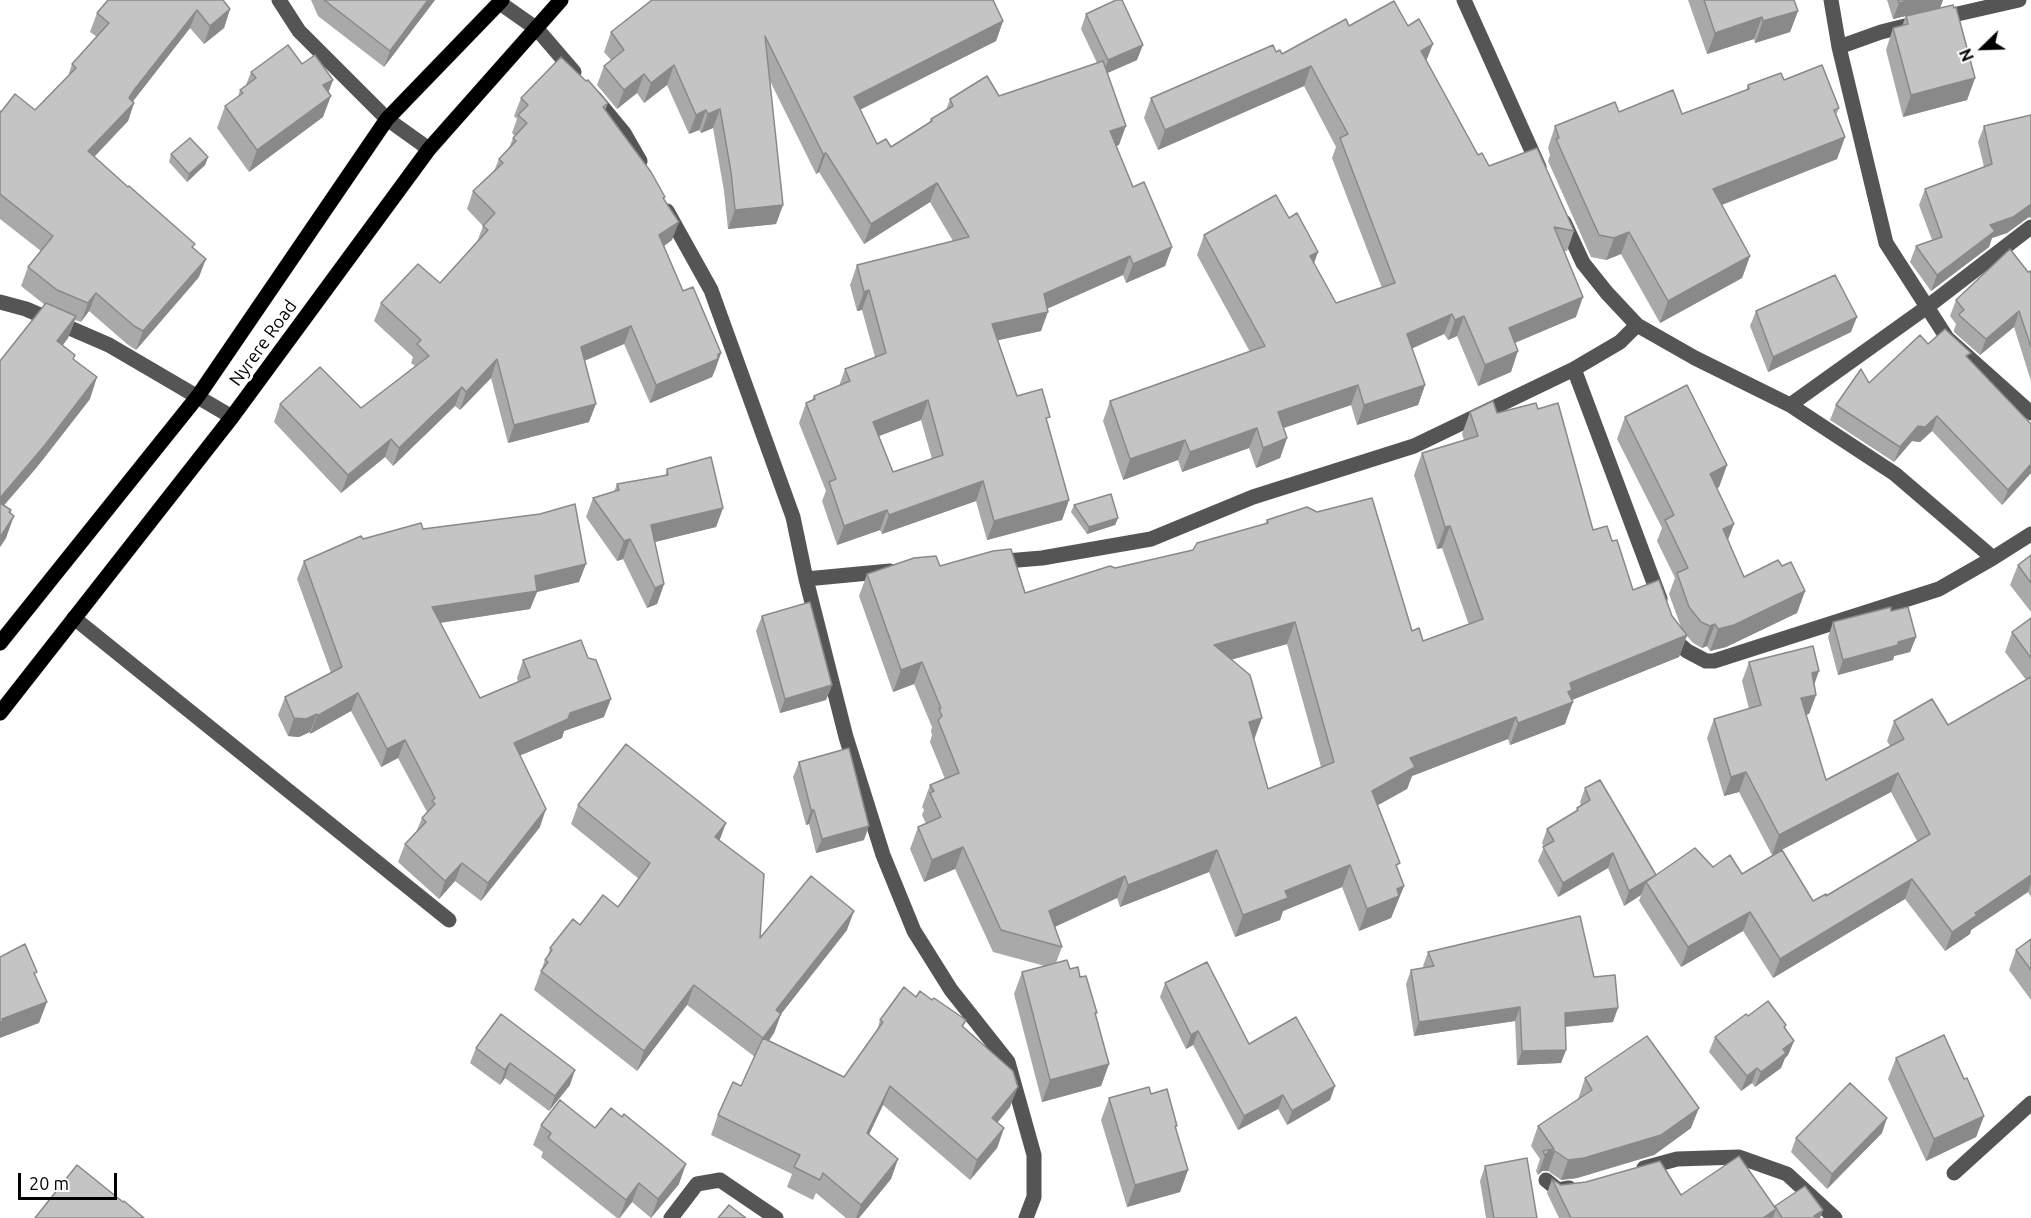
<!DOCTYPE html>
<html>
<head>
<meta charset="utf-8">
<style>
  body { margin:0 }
  #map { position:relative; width:2031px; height:1218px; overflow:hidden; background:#fff; font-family:Ubuntu,sans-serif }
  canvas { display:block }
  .north { position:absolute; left:1953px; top:18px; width:60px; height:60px; -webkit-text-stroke:4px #fff; paint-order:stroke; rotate:247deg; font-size:16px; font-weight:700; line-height:24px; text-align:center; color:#000 }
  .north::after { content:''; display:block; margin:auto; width:21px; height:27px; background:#000; clip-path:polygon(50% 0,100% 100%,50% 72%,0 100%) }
  .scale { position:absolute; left:18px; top:1173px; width:99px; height:27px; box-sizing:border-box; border:3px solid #000; border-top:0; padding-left:8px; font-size:18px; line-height:21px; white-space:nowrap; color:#000; -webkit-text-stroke:4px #fff; paint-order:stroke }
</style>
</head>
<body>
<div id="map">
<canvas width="2031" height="1218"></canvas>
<div class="north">N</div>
<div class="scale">20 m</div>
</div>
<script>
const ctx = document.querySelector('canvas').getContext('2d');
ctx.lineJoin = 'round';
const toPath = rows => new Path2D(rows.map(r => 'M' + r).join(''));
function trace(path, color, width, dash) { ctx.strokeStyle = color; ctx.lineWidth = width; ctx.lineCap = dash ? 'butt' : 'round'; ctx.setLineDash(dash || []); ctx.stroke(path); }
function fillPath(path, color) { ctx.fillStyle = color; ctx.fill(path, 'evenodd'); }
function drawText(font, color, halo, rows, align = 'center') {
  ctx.font = font + ' Ubuntu,sans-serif'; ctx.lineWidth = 6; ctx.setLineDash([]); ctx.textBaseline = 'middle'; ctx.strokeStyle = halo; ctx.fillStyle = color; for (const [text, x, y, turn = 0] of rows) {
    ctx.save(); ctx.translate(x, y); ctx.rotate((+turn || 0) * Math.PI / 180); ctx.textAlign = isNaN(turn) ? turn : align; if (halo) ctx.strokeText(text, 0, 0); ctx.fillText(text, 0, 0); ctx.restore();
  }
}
const major = toPath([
  [0,643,198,396,387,119,502,0],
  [0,713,232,417,429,149,561,0]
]);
trace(major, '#dbdbdb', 16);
trace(toPath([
  [279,0,299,31,387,119,429,149],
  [1464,0,1539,167],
  [1831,0,1839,47,1886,243,1947,338,2031,413],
  [500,3,537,29,574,72],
  [1940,18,2019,0],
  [1839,47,1881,32,1913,24],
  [595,98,624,133,640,161],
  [667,211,711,290,793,517,806,579,846,737,883,855,914,931,951,990,1008,1062,1034,1155,1034,1197,1026,1218],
  [1564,222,1583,263,1607,293,1637,325,1695,358,1790,405,1895,474,1993,558,2031,534],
  [0,302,26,309,109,345,232,417],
  [1574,369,1660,599],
  [1790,405,1927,307,2031,227],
  [994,562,1042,558,1151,539,1253,497,1414,446,1574,369,1620,342,1637,325],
  [806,579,890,571],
  [74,618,449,920],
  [1672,630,1679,644,1687,651,1706,661,1714,661,1939,589,1993,558],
  [1644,1168,1677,1159,1739,1157,1787,1174,1835,1218],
  [1954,1173,2031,1103],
  [1546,1180,1558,1190,1569,1188],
  [671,1218,697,1184,720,1180,776,1218]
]), '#555', 15);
trace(major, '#000', 15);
fillPath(toPath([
  [108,0,230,9,224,28,204,44,190,28,133,101,134,103,128,121,94,156,194,248,199,277,136,350,127,344,89,311,81,322,75,320,68,338,63,345,73,359,90,399,37,467,4,505,11,510,6,538,0,547,0,361,45,305,21,286,28,267,41,251,0,219,0,111,1,112,35,110,68,76,72,64,97,37,90,32,97,13],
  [311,0,435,0,384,67,318,16],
  [1688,0,1794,0,1798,11,1790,32,1755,43,1754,39,1707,54],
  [1887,0,1943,0,1940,8,1893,19],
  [1086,14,1137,60,1107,73,1119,145,1116,146,1133,187,1172,247,1165,266,1126,283,1123,275,1047,309,1041,331,998,340,1017,396,1048,423,1069,500,1062,520,987,540,976,501,882,534,880,530,837,545,822,501,826,491,799,423,806,403,812,400,814,396,839,386,845,369,875,357,862,310,857,311,850,285,857,265,953,241,930,202,864,244,819,172,816,174,769,79,783,205,776,224,728,229,724,191,713,128,701,133,699,130,689,134,667,85,644,103,637,93,617,109,597,85,604,66,611,60,604,52,611,32,1003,21,996,41,860,110,877,144,891,147,929,123,931,119,946,110,950,99,999,96,1097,63,1081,29],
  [921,420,932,459,893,472,879,436],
  [1906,16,1975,78,1967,100,1903,117,1886,50,1893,28,1902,26],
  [1276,52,1282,54,1427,61,1478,155,1489,166,1574,231,1567,251,1564,251,1576,317,1515,343,1511,372,1478,386,1457,336,1448,340,1444,334,1412,348,1425,385,1418,405,1357,425,1351,405,1284,428,1287,438,1280,458,1256,468,1249,448,1182,472,1178,460,1123,480,1103,421,1110,401,1250,352,1197,255,1204,235,1314,263,1336,303,1382,288,1332,158,1336,147,1304,86,1158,150,1144,118,1151,98],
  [302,64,333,80,328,92,323,117,249,172,217,128,225,106,238,97,240,90,246,85,251,72],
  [1784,80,1839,108,1836,115,1845,137,1837,159,1722,205,1750,256,1742,278,1660,323,1621,254,1606,260,1591,257,1548,161,1550,155,1548,148,1555,126,1619,112,1682,114,1746,90,1748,85],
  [521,98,608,103,605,110,665,197,664,199,672,240,664,246,683,291,721,353,715,371,712,377,650,403,624,344,584,361,589,422,508,443,491,378,460,410,455,406,393,466,385,457,341,493,274,422,280,404,361,408,415,366,411,363,413,357,374,321,381,303,440,283,477,242,483,226,467,209,473,191,494,171,499,159,509,148,513,138,515,136,512,133,517,119,514,116],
  [1984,126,2029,217,2007,233,1992,238,1989,247,1931,291,1910,262,1916,246,1932,240,1919,205,1925,189,1984,167,1978,142],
  [171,154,208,157,205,165,187,182,169,162],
  [2031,271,2031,381,2014,327,1980,355,1954,332,1954,330,1956,324,1950,316,1956,300],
  [1756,311,1851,332,1768,372,1750,326],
  [1928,344,1969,359,2031,473,2002,505,1932,431,1920,442,1912,441,1894,462,1830,420,1836,405],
  [1538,409,1593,530,1612,541,1633,590,1672,616,1681,627,1669,594,1675,578,1657,541,1662,528,1617,439,1625,417,1727,465,1719,487,1717,488,1728,540,1744,577,1782,566,1805,591,1797,613,1726,647,1710,651,1707,646,1702,648,1693,643,1687,636,1679,657,1572,700,1565,724,1510,745,1508,739,1412,776,1407,789,1377,805,1398,870,1404,886,1391,918,1359,931,1342,887,1283,911,1280,920,1235,937,1209,872,1120,907,1117,898,1055,927,1062,947,1056,963,1070,969,1080,977,1096,1017,1109,1064,1101,1086,1042,1102,1014,994,1022,972,1045,966,993,952,955,869,924,882,910,849,918,827,926,824,922,815,924,810,922,807,930,785,945,779,930,742,932,735,931,731,932,727,914,684,893,692,859,596,867,574,940,566,1025,593,1115,568,1193,550,1265,524,1267,520,1412,631,1423,641,1469,625,1442,548,1437,549,1414,475,1422,453,1464,440,1462,434,1470,412,1497,413],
  [1287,644,1321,767,1268,789,1231,659],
  [667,469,723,508,716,527,654,542,664,584,657,604,647,608,623,559,617,561,586,517,593,498,614,492,617,484,665,476],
  [1074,505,1118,518,1115,525,1087,534,1071,512],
  [423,529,579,582,537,592,530,609,440,623,480,698,518,682,517,678,523,660,604,717,564,731,562,738,520,755,540,827,481,901,455,881,439,899,398,862,405,844,416,832,422,818,427,812,398,758,381,767,351,711,310,734,310,732,299,737,288,736,278,715,285,697,331,673,297,579,304,561,363,539],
  [2031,555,2031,612,2010,585,2018,565],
  [1891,611,1916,637,1910,652,1894,656,1893,660,1838,675,1828,637,1833,622],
  [762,616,832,685,826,700,780,713,756,631],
  [2031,618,2031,897,2028,892,1971,930,1970,934,1945,951,1905,899,1773,978,1743,931,1681,967,1639,901,1641,895,1624,906,1608,868,1558,897,1538,861,1544,847,1542,843,1547,829,1576,812,1577,808,1581,805,1580,802,1585,788,1656,875,1713,867,1742,874,1813,901,1826,896,1917,841,1891,792,1772,855,1739,792,1724,796,1707,738,1714,719,1749,709,1742,681,1749,662,1814,684,1816,695,1809,714,1806,715,1826,780,1890,746,1887,741,1894,721,1948,725,2026,680,2005,652,2012,632],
  [799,762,864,840,816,853,809,824,806,825,793,777],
  [578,805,720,841,760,938,847,930,781,1014,774,1033,769,1041,844,1077,877,1031,880,1020,916,997,932,1000,966,1020,963,1027,1010,1107,997,1123,1004,1128,997,1148,970,1180,883,1105,869,1135,898,1159,891,1179,859,1218,846,1218,816,1193,813,1200,787,1187,792,1174,711,1135,718,1115,741,1086,755,1057,687,1005,637,1071,534,990,545,960,548,956,550,948,618,907,639,879,571,824],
  [2031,939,2031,1000,2009,970,2016,950],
  [1428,952,1594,977,1613,1022,1565,1027,1566,1050,1561,1063,1517,1065,1515,1021,1414,1036,1406,984,1411,970,1424,968,1423,966],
  [1165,983,1249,1044,1330,1100,1287,1125,1278,1109,1238,1130,1193,1045,1186,1049,1160,997],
  [1748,1016,1786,1025,1785,1029,1794,1041,1788,1055,1785,1058,1781,1068,1755,1087,1752,1083,1741,1091,1709,1052,1715,1037],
  [476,1048,570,1085,549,1111,505,1078,500,1085,470,1063],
  [1896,1058,1964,1079,1984,1116,1976,1137,1926,1161,1888,1079],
  [1585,1078,1691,1128,1654,1155,1577,1178,1561,1180,1548,1171,1542,1171,1538,1175,1536,1171,1540,1159,1531,1146,1538,1126,1578,1099],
  [1151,1094,1176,1130,1188,1170,1180,1192,1127,1207,1101,1120,1109,1098],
  [541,1125,595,1128,679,1184,651,1218,632,1202,620,1218,617,1218,541,1157,543,1152,533,1145],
  [1882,1133,1827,1189,1791,1152,1796,1138],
  [1485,1166,1537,1218,1486,1218,1480,1181],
  [1552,1179,1561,1185,1681,1195,1774,1207,1823,1210,1820,1218,1559,1218,1547,1193]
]), '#a9a9a9');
fillPath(toPath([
  [428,0,435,0,384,67,390,51],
  [1910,0,1943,0,1940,8,1893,19,1899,3],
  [230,9,224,28,204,44,210,26],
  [197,10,190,28,127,109,134,103,128,121,82,170,88,151,129,98,134,90],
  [1798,11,1790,32,1755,43,1763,21],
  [1762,17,1754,39,1707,54,1715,33],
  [1003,21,996,41,847,116,854,97],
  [1433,44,1425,64,1421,51],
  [1143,45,1137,60,1103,75,1108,60],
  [674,65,667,85,644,103,651,83],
  [1311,66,1304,86,1158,150,1165,130],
  [644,74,637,93,617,109,624,90],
  [1975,78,1967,100,1903,117,1911,95],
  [333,80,326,99,331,96,323,117,249,172,257,150,323,85],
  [720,109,713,128,701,133,708,114],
  [706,110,699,130,689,134,696,115],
  [1126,126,1119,145,1103,150,1110,131],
  [1845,137,1837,159,1706,211,1713,189],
  [826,153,819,172,816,174,823,154],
  [208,157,205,165,187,182,189,174],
  [937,183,930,202,864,244,871,224],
  [2031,204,2031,218,2029,217,2007,233,1992,238,1989,247,1931,291,1937,275,1990,225],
  [783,205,776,224,728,229,735,210],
  [679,222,672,240,653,254,659,235],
  [1629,232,1621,254,1606,260,1614,238],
  [1172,247,1165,266,1126,283,1133,264],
  [1318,252,1311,272,1310,256],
  [1130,256,1123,275,1037,313,1044,294],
  [1750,256,1742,278,1660,323,1668,301],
  [206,259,199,277,136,350,143,331],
  [869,290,862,310,857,311,864,292],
  [96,293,89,311,81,322,88,303],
  [1583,297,1576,317,1502,348,1509,328],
  [2019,311,2014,327,1980,355,1986,339],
  [1048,312,1041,331,985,343,992,324],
  [1452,314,1444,334,1400,354,1407,334],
  [76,316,68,338,49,363,57,341],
  [1464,316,1457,336,1448,340,1455,320],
  [1857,317,1851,332,1768,372,1773,357],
  [631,326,624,344,574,365,581,347],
  [1518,351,1511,372,1478,386,1485,365],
  [721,353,712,377,650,403,656,385],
  [497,359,491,378,460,410,466,392],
  [97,377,90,399,37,467,0,510,0,498],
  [1358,385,1351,405,1271,432,1278,412],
  [1425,385,1418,405,1357,425,1364,405],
  [462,387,455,406,393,466,399,448],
  [928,400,921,420,866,441,873,422],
  [596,404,589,422,508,443,514,425],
  [1937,416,1932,431,1920,442,1912,441,1894,462,1900,447,1918,426],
  [1257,428,1249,448,1182,472,1190,452],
  [1287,438,1280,458,1256,468,1263,448],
  [391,439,385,457,341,493,348,475],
  [1185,440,1178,460,1123,480,1130,459],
  [2031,464,2031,473,2002,505,2008,490],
  [1727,465,1719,487,1702,495,1710,474],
  [983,481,976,501,882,534,889,515],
  [1069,500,1062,520,987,540,994,521],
  [723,508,716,527,643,545,651,525],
  [887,510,880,530,837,545,844,526],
  [14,516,6,538,0,547,0,537],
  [1118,518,1115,525,1087,534,1089,527],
  [1734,524,1726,545,1723,529],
  [1450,526,1442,548,1437,549,1445,527],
  [630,539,623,559,617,561,624,541],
  [586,564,579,582,537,592,530,609,425,625,432,607,535,576],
  [664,584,657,604,647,608,655,588],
  [1805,591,1797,613,1726,647,1710,651,1718,629],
  [1295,622,1287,644,1206,667,1214,645],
  [1715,624,1707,646,1702,648,1710,626],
  [1687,635,1679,657,1567,702,1573,702,1565,724,1510,745,1518,723,1570,683],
  [1916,637,1910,652,1894,656,1893,660,1838,675,1843,660,1898,642],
  [922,662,914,684,893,692,901,670],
  [1819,671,1812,691,1812,673],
  [832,685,826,700,780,713,785,699],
  [358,693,351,711,310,734,317,716],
  [1816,695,1809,714,1794,717,1801,698],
  [611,699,604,717,564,731,562,738,507,761,514,743,570,713],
  [317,714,310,732,299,737,288,736,294,718],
  [1516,717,1508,739,1412,776,1407,789,1364,813,1372,791,1410,758],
  [1262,718,1254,740,1249,722],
  [405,740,398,758,381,767,387,749],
  [1746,772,1739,792,1724,796,1731,777],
  [1898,773,1891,792,1772,855,1779,835],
  [546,809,540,827,481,901,488,883],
  [811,810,814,810,809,824,806,825],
  [726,823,719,842,715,837],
  [869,826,864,840,816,853,822,839],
  [963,847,955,869,924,882,932,860],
  [1217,850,1209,872,1120,907,1128,885],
  [1613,853,1608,868,1558,897,1563,883],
  [462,863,455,881,439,899,445,881],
  [1350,865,1342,887,1283,911,1280,920,1235,937,1243,915,1285,891],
  [1656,875,1646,882,1641,895,1624,906,1629,891],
  [2031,875,2031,883,2028,892,1971,930,1970,934,1945,951,1952,932,1975,913],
  [1125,876,1117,898,1041,933,1049,911],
  [1912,879,1905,899,1773,978,1780,959],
  [1404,886,1391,918,1359,931,1367,909,1397,889],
  [854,911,847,930,781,1014,774,1033,756,1058,763,1038,776,1010],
  [1750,912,1743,931,1681,967,1688,947],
  [694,985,687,1005,637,1071,644,1051],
  [47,1002,39,1023,0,1038,0,1022,2,1019],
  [1520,1007,1515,1021,1414,1036,1419,1022],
  [1618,1008,1613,1022,1560,1027,1565,1013],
  [1198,1031,1193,1045,1186,1049,1191,1035],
  [1794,1041,1788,1055,1785,1058,1781,1068,1755,1087,1761,1072,1783,1049],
  [1566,1050,1561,1063,1517,1065,1522,1051],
  [510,1063,505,1078,500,1085,505,1070],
  [1109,1064,1101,1086,1042,1102,1050,1080],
  [1757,1068,1752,1083,1741,1091,1747,1076],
  [575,1070,570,1085,549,1111,555,1096],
  [890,1086,883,1105,860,1153,867,1133],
  [1335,1086,1330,1100,1287,1125,1292,1111],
  [1018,1087,1010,1107,985,1138,992,1118],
  [1283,1095,1278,1109,1238,1130,1244,1116],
  [1699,1108,1691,1128,1654,1155,1577,1178,1561,1180,1568,1160],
  [1984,1116,1976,1137,1926,1161,1934,1139],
  [1887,1118,1882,1133,1827,1189,1832,1174],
  [1004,1128,997,1148,970,1180,977,1160],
  [1549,1151,1555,1151,1548,1171,1542,1171,1538,1175,1545,1155],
  [898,1159,891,1179,859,1218,856,1218,861,1205],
  [686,1164,679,1184,651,1218,658,1199],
  [1188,1170,1180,1192,1127,1207,1135,1185],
  [639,1183,632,1202,619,1218,626,1200],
  [1776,1209,1773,1218,1763,1218],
  [1823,1210,1820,1218,1813,1218,1814,1216]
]), '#898989');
const building = toPath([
  [108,0,223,0,230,9,210,26,197,10,134,90,129,98,134,103,88,151,128,187,129,186,195,244,192,247,206,259,143,331,134,326,96,293,88,303,57,290,28,267,53,236,0,194,0,111,1,112,15,94,35,110,76,68,72,64,109,23,97,13,108,0],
  [324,0,428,0,390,51,324,0],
  [652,0,993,0,1003,21,854,97,877,144,886,139,891,147,932,121,931,119,953,106,950,99,987,76,999,96,1103,61,1126,126,1110,131,1133,187,1144,182,1172,247,1133,264,1130,256,1044,294,1048,312,992,324,1017,396,1042,389,1050,417,1046,418,1069,500,994,521,983,481,889,515,887,510,844,526,829,482,836,479,806,403,815,399,814,396,850,381,845,369,886,353,869,290,864,292,857,265,969,237,937,183,871,224,826,153,823,154,765,36,783,205,735,210,731,172,720,109,708,114,706,110,696,115,674,65,651,83,644,74,624,90,604,66,624,50,611,32,652,0],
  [928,400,943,455,893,472,873,422,928,400],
  [1116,0,1122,0,1143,45,1108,60,1086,14,1116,0],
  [1704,0,1794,0,1798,11,1763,21,1762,17,1715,33,1704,0],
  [1898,0,1910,0,1899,3,1898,0],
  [1394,1,1408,26,1419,19,1433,44,1421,51,1478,155,1482,153,1489,166,1537,148,1574,231,1554,227,1583,297,1509,328,1518,351,1485,365,1464,316,1455,320,1452,314,1407,334,1425,385,1364,405,1358,385,1278,412,1287,438,1263,448,1257,428,1190,452,1185,440,1130,459,1110,401,1265,346,1204,235,1276,195,1289,218,1297,213,1318,252,1310,256,1336,303,1395,283,1340,138,1348,134,1311,66,1165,130,1151,98,1273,45,1276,52,1280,50,1282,54,1346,19,1349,26,1394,1],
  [1953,5,1954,8,1956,7,1975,78,1911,95,1893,28,1908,24,1906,16,1953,5],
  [288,45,302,64,315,55,333,80,323,85,331,96,257,150,225,106,243,93,240,90,256,78,251,72,288,45],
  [561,57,586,81,588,80,608,103,603,107,651,172,665,197,663,198,679,222,659,235,683,291,693,287,721,353,718,354,718,359,656,385,631,326,581,347,596,404,514,425,497,359,466,392,462,387,399,448,391,439,348,475,280,404,320,367,361,408,429,356,417,344,421,340,381,303,418,264,440,283,488,230,483,226,495,213,473,191,503,163,499,159,516,141,513,138,527,123,518,115,528,105,521,98,561,57],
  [1822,65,1839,108,1834,110,1845,137,1713,189,1750,256,1668,301,1629,232,1614,238,1599,235,1556,139,1559,138,1555,126,1615,102,1619,112,1673,90,1682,114,1749,89,1748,85,1781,73,1784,80,1822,65],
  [2031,115,2031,204,2013,217,1990,225,1995,231,1937,275,1916,246,1942,237,1925,189,1992,164,1984,126,2031,115],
  [190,138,208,157,189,174,171,154,190,138],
  [2010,249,2028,272,2031,271,2031,347,2019,311,1986,339,1960,316,1959,314,1964,310,1956,300,2010,249],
  [1835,275,1857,317,1773,357,1756,311,1835,275],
  [46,303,76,316,57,341,75,355,73,359,97,377,45,445,0,498,0,361,46,303],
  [1945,329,1971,353,1966,356,2031,424,2031,464,2008,490,1937,416,1925,427,1918,426,1900,447,1836,405,1861,369,1869,383,1920,335,1928,344,1945,329],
  [1687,385,1727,465,1710,474,1734,524,1723,529,1744,577,1778,560,1782,566,1791,562,1805,591,1734,625,1718,629,1715,624,1710,626,1701,622,1689,607,1677,573,1688,568,1665,520,1674,515,1625,417,1687,385],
  [1493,401,1497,413,1536,403,1538,409,1558,403,1593,530,1607,526,1612,541,1617,540,1633,590,1659,580,1672,616,1687,635,1570,683,1572,690,1568,692,1573,702,1518,723,1516,717,1410,758,1415,767,1372,791,1400,863,1396,865,1404,886,1397,889,1399,896,1367,909,1350,865,1285,891,1288,898,1243,915,1217,850,1128,885,1125,876,1049,911,1062,947,1001,930,963,847,932,860,918,827,941,817,930,793,934,791,930,785,959,773,938,720,942,716,939,709,941,708,922,662,901,670,867,574,914,558,936,556,940,566,993,551,1011,549,1025,593,1110,566,1115,568,1193,550,1197,543,1268,523,1267,520,1307,507,1317,512,1372,498,1412,631,1419,628,1423,641,1483,619,1450,526,1445,527,1422,453,1478,436,1470,412,1493,401],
  [1295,622,1334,762,1268,789,1249,722,1262,718,1250,675,1214,645,1295,622],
  [711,457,723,508,651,525,664,584,655,588,630,539,624,541,593,498,619,490,617,484,668,475,667,469,711,457],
  [1111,494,1118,518,1089,527,1074,505,1111,494],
  [0,503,11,510,9,512,14,516,0,537,0,503],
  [575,504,586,564,535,576,537,591,432,607,480,698,530,677,523,660,581,640,588,658,596,660,611,699,570,713,568,719,514,743,546,809,488,883,462,863,445,881,405,844,426,822,422,818,435,804,432,801,435,798,405,740,387,749,358,693,317,716,317,714,306,719,294,718,285,697,342,667,304,561,361,536,363,539,421,523,423,529,540,514,575,504],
  [2031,555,2031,583,2018,565,2031,555],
  [810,602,832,685,785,699,762,616,810,602],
  [1891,607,1891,611,1908,607,1916,637,1898,642,1898,645,1843,660,1833,622,1891,607],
  [2031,618,2031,658,2012,632,2031,618],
  [1813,646,1819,671,1812,673,1816,695,1801,698,1826,780,1904,739,1894,721,1932,699,1948,725,2031,677,2031,875,1975,913,1977,915,1952,932,1912,879,1780,959,1750,912,1688,947,1646,882,1695,848,1713,867,1730,855,1742,874,1782,850,1813,901,1826,894,1826,896,1930,834,1898,773,1779,835,1746,772,1731,777,1714,719,1761,705,1749,662,1813,646],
  [626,744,726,823,715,837,764,874,760,938,811,876,854,911,776,1010,781,1014,763,1038,694,985,644,1051,541,971,548,962,545,960,552,950,550,948,573,919,580,925,603,895,618,907,650,863,578,805,626,744],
  [849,748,869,826,822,839,814,810,811,810,799,762,849,748],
  [1600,780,1656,875,1629,891,1613,853,1563,883,1543,847,1554,841,1547,829,1578,810,1577,808,1590,800,1585,788,1600,780],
  [1580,916,1594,977,1615,975,1618,1008,1565,1013,1566,1050,1522,1051,1520,1007,1419,1022,1411,970,1434,966,1428,952,1580,916],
  [2031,939,2031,970,2016,950,2031,939],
  [25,944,37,972,34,973,47,1002,2,1019,3,1021,0,1022,0,957,25,944],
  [1067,960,1070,969,1078,967,1080,977,1086,976,1097,1013,1095,1013,1109,1064,1050,1080,1022,972,1067,960],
  [1207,962,1249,1044,1296,1017,1335,1086,1292,1111,1283,1095,1244,1116,1198,1031,1191,1035,1165,983,1207,962],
  [904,987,916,997,920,991,932,1000,934,998,966,1020,962,1026,1013,1071,1018,1087,992,1118,1004,1128,977,1160,890,1086,867,1133,898,1159,861,1205,823,1173,820,1180,794,1167,800,1155,718,1115,733,1082,741,1086,763,1038,844,1077,883,1022,880,1020,904,987],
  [1768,1001,1786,1025,1784,1027,1794,1041,1783,1049,1786,1053,1761,1072,1757,1068,1747,1076,1715,1037,1746,1014,1748,1016,1768,1001],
  [501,1014,575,1070,555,1096,510,1063,505,1070,476,1048,501,1014],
  [1944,1035,1964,1079,1967,1078,1984,1116,1934,1139,1896,1058,1944,1035],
  [1647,1036,1699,1108,1661,1135,1584,1158,1568,1160,1555,1151,1549,1151,1545,1155,1543,1151,1554,1149,1538,1126,1592,1090,1585,1078,1647,1036],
  [1850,1083,1887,1118,1832,1174,1796,1138,1850,1083],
  [1149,1087,1151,1094,1167,1089,1177,1126,1175,1126,1188,1170,1135,1185,1109,1098,1149,1087],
  [560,1100,595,1128,611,1108,622,1117,624,1114,686,1164,658,1199,639,1183,626,1200,548,1138,551,1133,541,1125,560,1100],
  [1739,1156,1776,1209,1763,1218,1571,1218,1552,1179,1561,1185,1586,1182,1660,1161,1681,1195,1739,1156],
  [1527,1158,1537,1218,1494,1218,1485,1166,1527,1158],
  [77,1165,123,1202,124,1201,144,1218,35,1218,77,1165],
  [1805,1186,1823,1210,1814,1216,1815,1218,1782,1218,1775,1206,1805,1186],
  [729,1205,746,1218,718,1218,729,1205]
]);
fillPath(building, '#c4c4c4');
trace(building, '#898989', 1.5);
drawText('18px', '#000', '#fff', [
  ["Nyrere Road",263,343,-54]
]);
</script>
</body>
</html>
